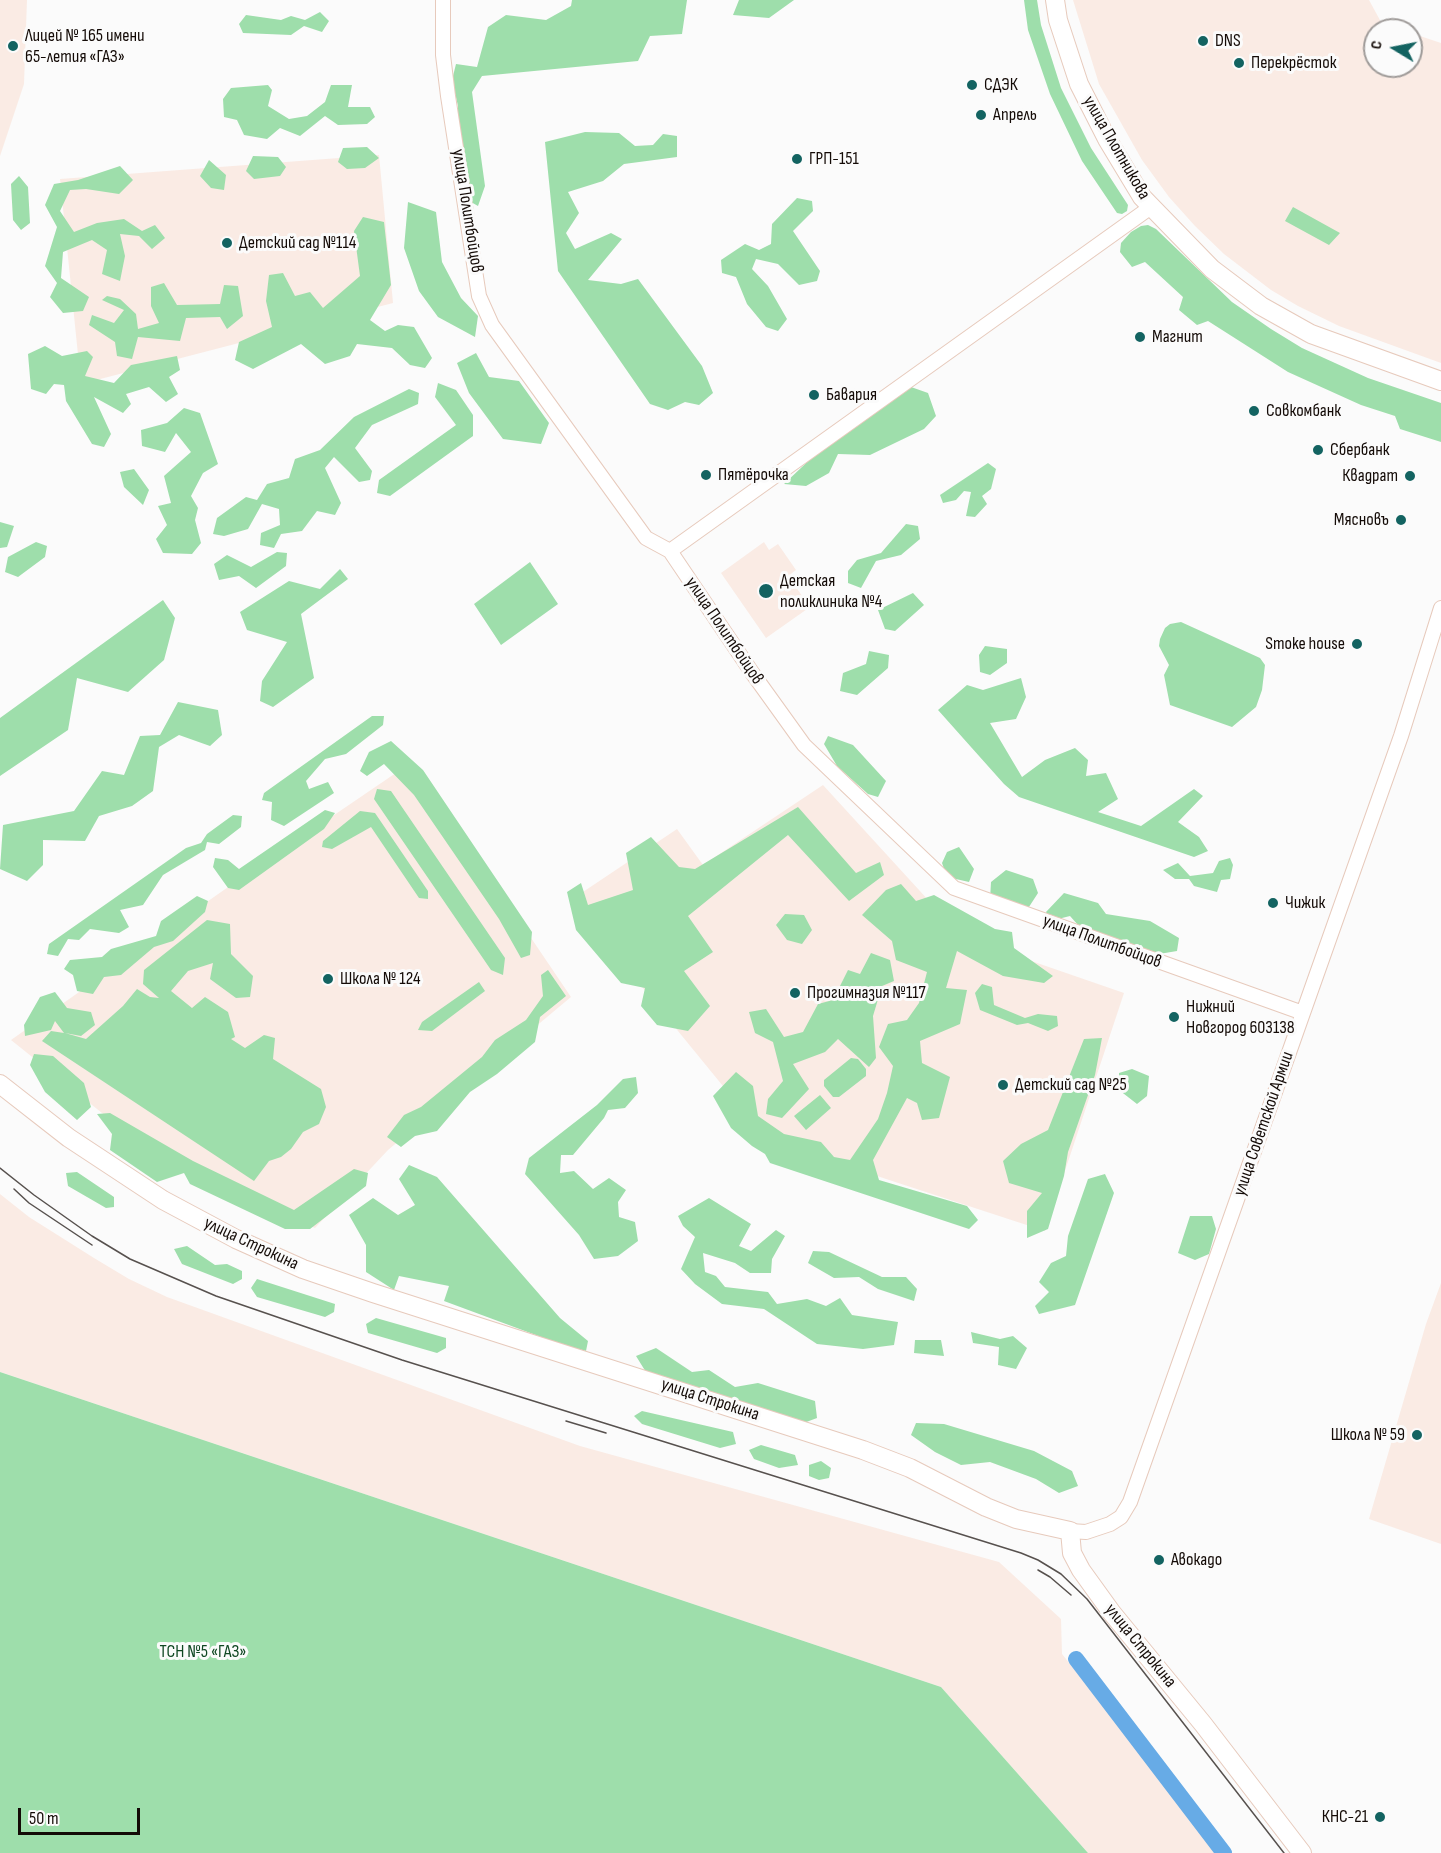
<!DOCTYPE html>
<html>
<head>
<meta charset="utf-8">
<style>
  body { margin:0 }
  #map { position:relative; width:1441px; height:1853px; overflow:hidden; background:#fbfbfb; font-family:"Sofia Sans Condensed",sans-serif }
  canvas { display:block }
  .north { position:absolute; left:1363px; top:18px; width:60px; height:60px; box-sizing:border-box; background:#fbfbfb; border:2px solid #9f9b99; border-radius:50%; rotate:280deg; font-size:16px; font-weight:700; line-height:24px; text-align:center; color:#140b07 }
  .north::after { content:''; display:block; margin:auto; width:21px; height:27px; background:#136361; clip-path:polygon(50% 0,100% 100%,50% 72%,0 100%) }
  .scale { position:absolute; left:18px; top:1808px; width:122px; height:27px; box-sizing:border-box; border:3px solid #140b07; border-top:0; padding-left:8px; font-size:18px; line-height:21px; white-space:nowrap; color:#140b07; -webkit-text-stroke:4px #fbfbfb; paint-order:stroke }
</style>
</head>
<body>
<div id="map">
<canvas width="1441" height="1853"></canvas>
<div class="north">С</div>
<div class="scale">50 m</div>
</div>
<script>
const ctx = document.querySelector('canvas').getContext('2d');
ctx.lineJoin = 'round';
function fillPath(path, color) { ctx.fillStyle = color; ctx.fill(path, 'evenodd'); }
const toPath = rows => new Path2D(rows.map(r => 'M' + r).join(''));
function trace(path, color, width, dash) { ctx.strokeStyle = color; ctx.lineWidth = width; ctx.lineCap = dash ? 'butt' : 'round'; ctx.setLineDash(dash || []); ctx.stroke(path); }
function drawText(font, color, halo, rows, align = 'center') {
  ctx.font = font + ' "Sofia Sans Condensed",sans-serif'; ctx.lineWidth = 6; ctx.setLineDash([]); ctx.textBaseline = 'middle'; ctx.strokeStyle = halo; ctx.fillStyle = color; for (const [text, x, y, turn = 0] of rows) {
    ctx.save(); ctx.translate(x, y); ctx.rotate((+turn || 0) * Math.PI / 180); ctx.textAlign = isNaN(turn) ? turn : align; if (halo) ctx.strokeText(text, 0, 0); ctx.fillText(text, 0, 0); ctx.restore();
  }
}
fillPath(toPath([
  [0,0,27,0,24,84,0,156],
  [1073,0,1369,0,1381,22,1403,30,1375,30,1375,66,1411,66,1411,33,1441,43,1441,363,1339,326,1298,306,1271,290,1224,254,1195,226,1169,197,1142,160,1099,84],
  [379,155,393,303,81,384,60,179],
  [764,542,769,550,778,544,796,570,788,576,810,607,766,638,721,573],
  [412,762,571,997,388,1150,315,1228,247,1198,112,1121,11,1040,221,892],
  [823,785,962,937,1124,993,1045,1231,767,1140,571,900,677,829,703,865],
  [0,1194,29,1217,94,1258,129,1279,167,1297,580,1446,999,1562,1061,1619,1062,1654,1221,1853,1088,1853,941,1687,0,1372],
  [1441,1283,1441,1544,1369,1519,1426,1324]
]), '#faebe4');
fillPath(toPath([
  [572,0,687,0,682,34,650,36,638,61,482,76,472,92,485,186,478,206,457,194,458,106,452,80,456,64,477,67,488,27,506,15,546,20,571,6],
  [739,0,794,0,769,18,733,15],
  [1024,0,1037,0,1041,25,1061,88,1091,148,1128,205,1127,211,1122,214,1117,213,1082,161,1050,94,1028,30],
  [320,12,329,21,322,32,304,26,291,35,243,33,239,24,246,15,281,20,291,16,305,20],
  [268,85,272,90,268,106,289,119,307,116,325,102,331,85,352,85,348,107,370,107,375,117,367,124,338,125,325,116,300,136,280,128,267,139,244,135,237,120,224,117,223,99,231,88],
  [585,132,619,133,635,146,653,145,663,134,677,136,677,157,624,164,603,181,568,192,579,213,566,233,575,249,611,233,622,239,588,280,621,284,638,279,702,366,713,393,699,405,685,402,668,410,650,404,558,271,545,142],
  [367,147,379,158,365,168,347,169,338,162,343,148],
  [253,156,278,157,286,167,280,176,254,179,246,171],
  [209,160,226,175,224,190,211,188,200,176],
  [120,166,133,180,119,194,86,189,70,190,60,211,74,232,97,223,124,219,142,231,155,225,165,238,152,249,139,236,120,234,125,256,120,281,102,274,107,250,92,240,63,252,61,278,89,297,83,311,63,313,50,297,57,283,45,266,57,227,45,205,54,184,78,180],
  [19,176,28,187,30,223,21,230,13,220,11,184],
  [797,198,812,201,813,211,793,231,820,271,817,281,799,285,778,264,756,259,752,269,768,286,787,319,778,331,766,327,747,304,736,277,722,273,721,260,745,244,759,250,771,244,772,224],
  [408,202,436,212,442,262,461,298,478,316,475,337,438,317,419,291,404,248],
  [1293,207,1340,233,1329,245,1285,221],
  [363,217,384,222,391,285,370,320,385,331,398,325,414,327,432,358,425,368,410,365,392,348,357,344,350,356,325,364,301,344,253,369,235,360,239,342,272,327,266,301,269,275,283,273,295,296,310,292,323,308,360,276,354,231],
  [1148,225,1156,229,1232,302,1271,329,1302,348,1368,378,1441,403,1441,442,1400,429,1395,416,1361,405,1288,372,1208,321,1197,325,1179,310,1183,297,1145,262,1132,267,1120,252,1121,243,1131,232,1141,226],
  [164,283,177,305,220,304,224,285,238,286,243,316,227,329,220,317,186,318,180,341,138,337,132,359,117,356,115,342,89,325,92,315,114,323,124,310,102,300,107,296,120,299,136,314,138,329,159,323,151,306,151,287],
  [45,346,62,356,87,351,93,357,85,376,114,383,131,365,177,356,180,370,169,377,178,394,166,402,149,387,126,394,131,404,123,413,94,397,111,434,104,447,92,444,66,401,64,385,54,384,46,394,31,389,28,354],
  [476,353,489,377,519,381,549,423,541,444,503,439,469,393,457,363],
  [438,383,456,390,473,415,473,436,390,496,377,493,379,480,456,425,435,397],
  [911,387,928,393,936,416,924,429,870,455,838,454,829,473,806,486,784,484,821,449],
  [409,389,419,393,418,404,372,425,355,448,372,471,370,480,359,482,334,457,325,468,341,503,335,515,317,511,302,531,281,534,274,548,260,545,261,533,280,525,279,509,262,504,248,529,224,536,213,534,217,518,246,497,257,500,267,484,289,478,295,459,320,450,354,417],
  [184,408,200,413,218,464,203,473,191,496,198,508,195,520,201,543,192,554,163,553,156,539,167,525,158,506,171,503,164,476,191,452,176,433,165,452,142,446,141,430,167,423],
  [988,463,996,469,991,489,982,496,987,504,975,517,966,516,971,492,964,491,956,500,943,503,940,495],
  [134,469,149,490,143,505,124,487,120,472],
  [0,522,14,526,7,547,0,548],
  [906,524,918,526,920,539,901,555,876,561,861,588,848,583,848,571,857,560,881,553],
  [36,542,47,546,45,557,18,577,5,572,8,557],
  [277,552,287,553,286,566,256,588,239,576,219,580,214,564,227,555,251,567],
  [530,562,558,604,501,645,474,604],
  [340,569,348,579,301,614,314,678,273,707,260,701,262,681,287,642,247,630,240,612,289,581,320,589],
  [913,593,924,605,895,631,885,629,878,610],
  [163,600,175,618,164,660,128,692,77,678,68,730,0,776,0,718],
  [1181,622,1260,658,1265,665,1262,690,1256,707,1232,727,1170,705,1164,675,1169,665,1159,646,1160,639,1165,628,1170,624],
  [985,646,1007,649,1007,663,990,675,980,672,979,655],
  [869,651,889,655,888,668,857,695,840,691,843,673,866,664],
  [1021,678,1026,697,1016,719,990,723,1022,777,1045,760,1075,748,1088,760,1086,776,1106,773,1118,799,1098,812,1141,826,1194,789,1203,796,1178,822,1199,837,1208,851,1194,857,1019,797,1004,784,938,710,967,685,983,690],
  [178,702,218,710,222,735,210,746,179,735,159,747,153,791,132,806,99,816,85,841,43,840,43,865,27,881,0,869,3,825,74,811,102,771,124,775,140,736,160,735],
  [372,716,384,716,383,725,346,754,325,759,306,781,309,789,328,782,334,793,284,826,271,820,272,802,262,800,264,793],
  [828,736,853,745,886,781,878,797,868,794,837,766,824,744],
  [391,741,423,770,532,932,530,955,521,958,499,919,414,795,384,764,367,776,360,771,369,752],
  [377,789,391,791,505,958,503,975,491,970,374,799],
  [798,807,856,873,880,862,884,875,849,901,788,835,688,916,713,952,684,971,710,1006,688,1031,657,1025,641,1006,645,988,621,983,576,930,567,892,581,883,588,905,633,890,626,853,651,837,679,867,695,869],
  [325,810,335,813,324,829,239,890,228,888,213,867,215,858,228,860,239,869],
  [360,811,375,813,428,891,428,899,419,898,371,827,332,849,322,847,323,841],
  [233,815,242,816,241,827,219,844,207,842,205,850,163,875,143,905,120,910,129,927,119,933,90,929,79,940,68,939,58,956,47,954,49,944,186,848,201,843,207,834],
  [959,847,974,869,969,882,947,877,942,863,947,852],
  [1230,858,1233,865,1230,879,1221,880,1217,892,1194,886,1189,879,1175,879,1163,870,1178,863,1190,876,1213,873,1219,861],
  [1006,870,1033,879,1038,893,1027,910,990,900,991,882],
  [901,884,916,901,934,895,995,929,1012,932,1014,948,1053,976,1044,983,1003,976,957,951,946,988,967,990,960,1024,920,1041,922,1063,950,1077,939,1118,922,1120,917,1103,907,1098,873,1160,879,1180,967,1206,978,1220,969,1229,770,1163,765,1154,752,1146,731,1128,713,1096,736,1072,753,1086,758,1116,784,1134,821,1142,834,1157,850,1160,878,1119,887,1093,893,1066,879,1047,888,1024,907,1020,919,1003,927,972,896,960,892,941,862,915,886,890],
  [1064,893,1098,903,1106,914,1150,921,1179,938,1177,951,1153,955,1087,935,1070,916,1050,921,1046,912],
  [197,896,208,901,205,912,173,941,154,947,121,975,104,977,93,994,77,991,73,975,64,969,70,960,102,957,111,949,156,936,161,921],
  [785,914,804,915,812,930,802,944,787,940,776,925],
  [207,920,230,924,231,954,253,976,250,997,236,998,210,979,213,963,188,971,171,991,192,1008,205,997,228,1012,235,1037,231,1039,245,1048,264,1035,275,1038,273,1059,321,1089,326,1107,319,1124,303,1132,291,1149,281,1157,269,1161,254,1181,42,1041,51,1031,64,1033,55,1021,51,1030,25,1036,24,1025,40,997,55,992,67,1008,91,1012,95,1025,81,1036,65,1033,86,1039,123,1006,137,989,150,997,159,998,143,984,144,970],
  [871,953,890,960,894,981,882,986,873,1016,876,1058,869,1067,838,1039,825,1052,793,1064,809,1089,782,1118,766,1114,768,1099,783,1081,773,1042,755,1033,749,1012,766,1009,784,1037,803,1032,818,1004,833,1000,848,970,860,974],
  [548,970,566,996,540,1017,535,1042,497,1074,470,1092,437,1131,415,1136,401,1147,387,1137,404,1115,421,1107,482,1057,495,1040,526,1020,543,996,541,975],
  [479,982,485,991,432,1031,418,1030,422,1022],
  [982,984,992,987,994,1005,1025,1018,1038,1014,1057,1016,1058,1026,1048,1031,1028,1023,1017,1025,980,1010,975,993],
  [1102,1038,1095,1075,1068,1152,1064,1176,1048,1229,1027,1238,1027,1211,1042,1193,1009,1183,1003,1161,1021,1144,1048,1130,1084,1039],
  [34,1054,53,1056,84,1083,91,1107,77,1120,45,1092,30,1065],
  [851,1058,858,1059,866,1069,866,1076,839,1097,833,1097,824,1086,824,1080],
  [1132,1069,1149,1076,1147,1096,1137,1104,1119,1090,1119,1073],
  [636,1077,638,1093,625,1108,608,1110,604,1118,573,1155,561,1155,560,1173,574,1171,593,1189,609,1178,626,1190,618,1202,619,1217,635,1222,638,1241,618,1256,594,1259,579,1235,525,1174,529,1158,597,1105,623,1079],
  [820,1095,831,1108,806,1130,794,1116],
  [110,1113,193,1161,294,1210,354,1169,368,1173,366,1186,310,1229,285,1229,190,1184,184,1173,157,1182,110,1150,112,1134,97,1114],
  [409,1165,437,1177,560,1318,588,1341,586,1351,560,1344,444,1301,449,1286,399,1276,394,1290,366,1272,366,1245,349,1215,373,1198,398,1215,415,1205,399,1179],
  [77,1172,114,1197,114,1207,106,1208,68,1186,66,1173],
  [1105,1174,1114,1193,1075,1305,1039,1314,1035,1306,1049,1292,1039,1282,1051,1263,1066,1256,1068,1236,1088,1179],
  [709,1198,751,1224,739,1246,751,1251,776,1230,785,1236,772,1259,771,1273,750,1273,735,1263,703,1253,705,1272,716,1276,725,1287,768,1292,777,1304,807,1299,826,1306,840,1298,852,1315,898,1322,894,1345,863,1349,817,1344,764,1309,722,1304,695,1284,681,1269,695,1237,683,1226,678,1216],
  [1190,1216,1212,1216,1216,1229,1209,1254,1195,1260,1178,1253],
  [187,1246,215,1265,227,1264,242,1271,242,1279,233,1284,182,1264,174,1249],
  [813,1251,829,1252,882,1277,906,1277,917,1289,914,1301,878,1289,859,1277,834,1278,808,1263],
  [257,1279,335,1304,334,1312,325,1317,257,1297,251,1288],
  [376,1318,446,1338,446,1348,437,1353,368,1333,366,1324],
  [971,1332,1000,1339,1013,1336,1027,1348,1016,1369,998,1365,999,1347,973,1343],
  [915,1340,941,1340,944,1356,914,1353],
  [656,1348,692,1372,709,1370,735,1387,758,1383,815,1401,817,1418,801,1424,649,1377,636,1356],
  [0,1372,941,1687,1088,1853,0,1853],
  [642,1411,733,1432,736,1444,720,1448,642,1424,634,1416],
  [916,1423,944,1424,1034,1451,1072,1471,1078,1486,1059,1493,1036,1479,990,1462,961,1465,935,1452,911,1435],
  [761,1445,795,1455,798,1465,779,1468,754,1459,749,1450],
  [821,1461,831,1468,829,1478,819,1480,809,1476,809,1465]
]), '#9edeab');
trace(toPath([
  [1076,1659,1224,1853]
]), '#67abe6', 16);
const street = toPath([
  [443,0,443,55,448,96,479,296,492,325,646,538,670,551,753,674,804,745,954,888,1303,1013],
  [670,551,1151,207],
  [1070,1531,1086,1532,1110,1524,1121,1517,1130,1502,1401,736,1441,608]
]);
const secondary = toPath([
  [1055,0,1058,20,1079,84,1107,139,1142,197,1212,269,1261,306,1311,334,1441,381],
  [0,1084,69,1138,163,1200,236,1239,303,1269,373,1293,863,1450,910,1468,986,1507,1016,1519,1070,1531,1072,1553,1081,1570,1112,1613,1203,1724,1302,1853]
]);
trace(street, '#e7cabc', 16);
trace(secondary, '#e7cabc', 20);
trace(street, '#fff', 14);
trace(secondary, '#fff', 18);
trace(toPath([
  [0,1168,34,1195,92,1236,130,1259,216,1296,402,1360,1021,1553,1038,1560,1061,1574,1087,1599,1284,1853],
  [14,1189,29,1203,92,1245],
  [566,1421,606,1433],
  [1038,1570,1050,1577,1071,1595]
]), '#57514e', 1.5);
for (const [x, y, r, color] of [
  [1203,41,6,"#136361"],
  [13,46,6,"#136361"],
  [1239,63,6,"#136361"],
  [972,85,6,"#136361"],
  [981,115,6,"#136361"],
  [797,159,6,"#136361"],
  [227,243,6,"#136361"],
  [1140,337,6,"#136361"],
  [814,395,6,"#136361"],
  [1254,411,6,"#136361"],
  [1318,450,6,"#136361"],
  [706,475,6,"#136361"],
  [1410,476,6,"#136361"],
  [1401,520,6,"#136361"],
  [766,591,8,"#136361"],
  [1357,644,6,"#136361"],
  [1273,903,6,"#136361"],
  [328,979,6,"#136361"],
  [795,993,6,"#136361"],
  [1174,1017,6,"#136361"],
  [1003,1085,6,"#136361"],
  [1417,1435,6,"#136361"],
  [1159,1560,6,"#136361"],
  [1380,1817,6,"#136361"]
]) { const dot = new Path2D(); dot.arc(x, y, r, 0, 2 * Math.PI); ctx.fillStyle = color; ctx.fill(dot); trace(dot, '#fbfbfb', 2); }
drawText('18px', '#140b07', '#fbfbfb', [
  ["Лицей № 165 имени",25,36],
  ["65-летия «ГАЗ»",25,57],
  ["DNS",1215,41],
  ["Перекрёсток",1251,63],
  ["СДЭК",984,85],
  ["Апрель",993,115],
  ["ГРП-151",809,159],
  ["Детский сад №114",239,243],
  ["Магнит",1152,337],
  ["Бавария",826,395],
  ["Совкомбанк",1266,411],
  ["Сбербанк",1330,450],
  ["Пятёрочка",718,475],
  ["Квадрат",1398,476,"right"],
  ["Мясновъ",1389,520,"right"],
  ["Детская",780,581],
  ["поликлиника №4",780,602],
  ["Smoke house",1345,644,"right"],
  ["Чижик",1285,903],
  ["Школа № 124",340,979],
  ["Прогимназия №117",807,993],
  ["Нижний",1186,1007],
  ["Новгород 603138",1186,1028],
  ["Детский сад №25",1015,1085],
  ["Школа № 59",1405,1435,"right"],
  ["Авокадо",1171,1560],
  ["КНС-21",1368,1817,"right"]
], 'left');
drawText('18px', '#140b07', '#fbfbfb', [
  ["улица Плотникова",1116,148,60],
  ["улица Политбойцов",467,211,81],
  ["улица Политбойцов",724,631,56],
  ["улица Политбойцов",1102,942,20],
  ["улица Советской Армии",1264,1124,-71],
  ["улица Строкина",251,1244,25],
  ["улица Строкина",710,1400,18],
  ["улица Строкина",1140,1646,51]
]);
drawText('18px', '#0f4722', '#fbfbfb', [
  ["ТСН №5 «ГАЗ»",203,1652]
]);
</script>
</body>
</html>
